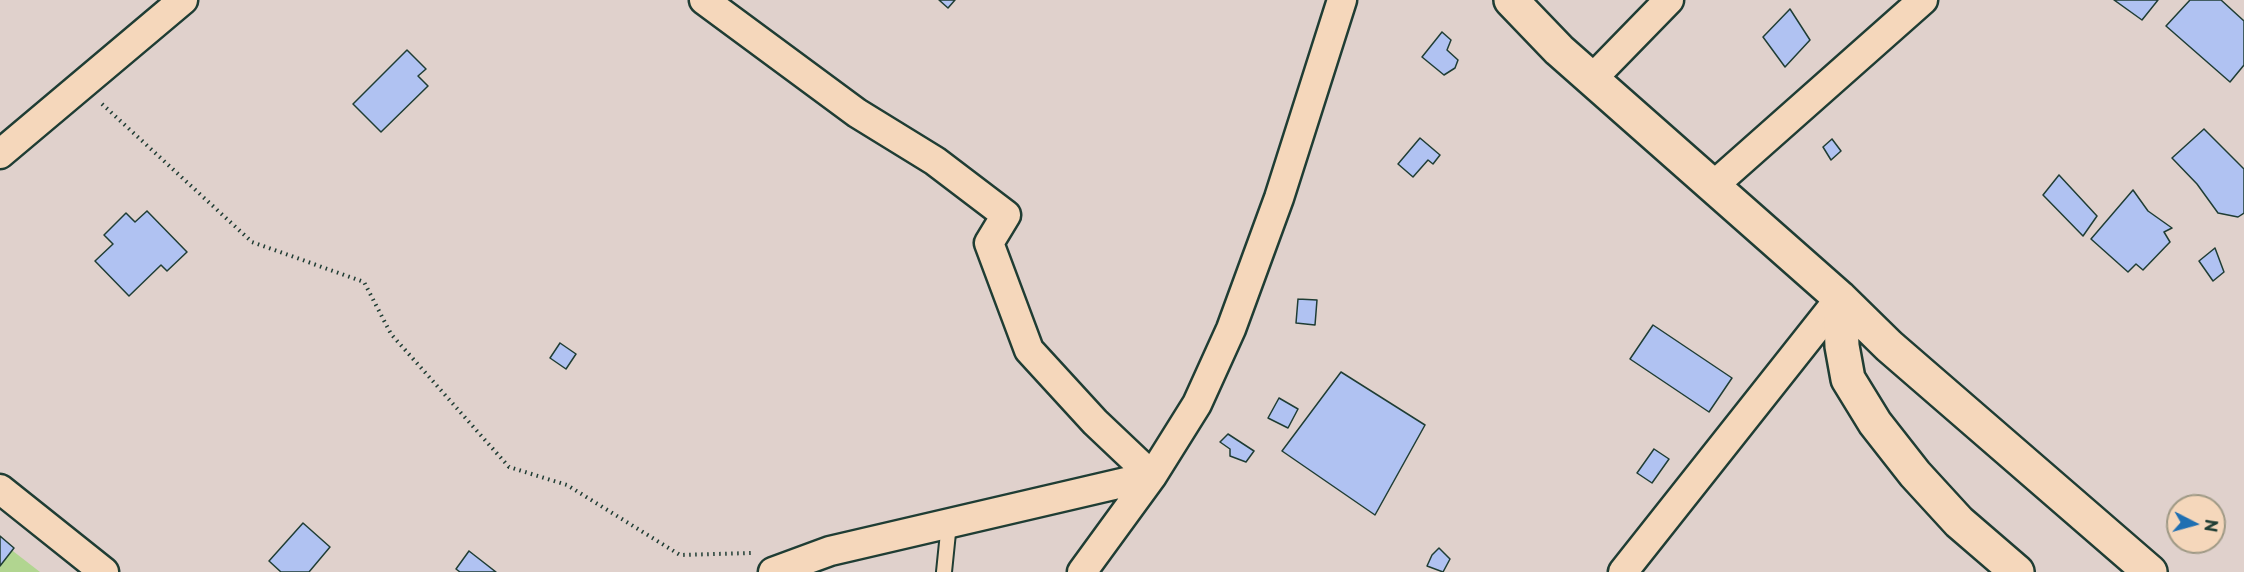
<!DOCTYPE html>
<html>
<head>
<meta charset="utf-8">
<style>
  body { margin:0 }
  #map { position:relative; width:2244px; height:572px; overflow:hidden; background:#e0d1cc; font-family:"Playpen Sans",sans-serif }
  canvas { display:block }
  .north { position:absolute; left:2166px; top:494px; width:60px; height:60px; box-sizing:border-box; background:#f5d7bb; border:2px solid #9f9985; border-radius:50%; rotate:96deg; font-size:16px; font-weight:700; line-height:24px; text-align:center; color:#1f3d34 }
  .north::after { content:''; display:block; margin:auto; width:21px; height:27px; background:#1f6fb2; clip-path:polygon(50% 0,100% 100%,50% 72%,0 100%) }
</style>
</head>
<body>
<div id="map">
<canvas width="2244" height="572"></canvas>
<div class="north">N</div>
</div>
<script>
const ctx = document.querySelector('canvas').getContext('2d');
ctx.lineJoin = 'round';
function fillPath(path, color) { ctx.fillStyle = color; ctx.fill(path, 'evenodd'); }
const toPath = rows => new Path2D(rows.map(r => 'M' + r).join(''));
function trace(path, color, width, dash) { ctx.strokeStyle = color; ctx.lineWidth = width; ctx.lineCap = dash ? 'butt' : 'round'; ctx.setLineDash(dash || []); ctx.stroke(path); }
fillPath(toPath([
  [0,541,40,572,0,572]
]), '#b1d590');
const building = toPath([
  [939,0,955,0,948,8,939,0],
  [2114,0,2158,0,2142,20,2114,0],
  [2190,0,2221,0,2244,21,2244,65,2230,82,2166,26,2190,0],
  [1790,9,1810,40,1785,67,1763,37,1790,9],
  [1442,32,1451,40,1447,50,1458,60,1455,68,1444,75,1422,57,1442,32],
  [407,50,426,69,418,76,428,86,381,132,353,104,407,50],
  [2204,129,2244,169,2244,213,2238,217,2218,213,2197,184,2172,158,2204,129],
  [1420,138,1440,155,1433,164,1428,160,1413,177,1398,164,1420,138],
  [1832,139,1841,151,1831,160,1823,147,1832,139],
  [2059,175,2097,216,2083,236,2043,195,2059,175],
  [2133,190,2148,211,2172,228,2164,232,2170,242,2143,270,2136,264,2128,272,2091,239,2133,190],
  [147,211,187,252,167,271,161,265,129,296,95,261,113,244,104,235,126,213,135,222,147,211],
  [2215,248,2224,272,2213,281,2199,261,2215,248],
  [1298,299,1317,300,1315,325,1296,323,1298,299],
  [1653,325,1732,378,1709,412,1630,359,1653,325],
  [560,343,576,354,566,369,550,358,560,343],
  [1341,372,1425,425,1375,515,1282,451,1341,372],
  [1279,398,1298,409,1288,428,1268,418,1279,398],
  [1228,434,1254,451,1246,462,1230,456,1230,449,1220,442,1228,434],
  [1654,449,1669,459,1652,483,1637,473,1654,449],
  [303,523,330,547,309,572,281,572,269,561,303,523],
  [0,536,14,548,0,566,0,536],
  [1439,548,1450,559,1443,572,1427,566,1432,555,1439,548],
  [469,551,496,572,460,572,456,569,469,551]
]);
fillPath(building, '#b0c2f2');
trace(building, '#1f3d34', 1.5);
const lane = toPath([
  [944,572,949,523]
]);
const street = toPath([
  [704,0,857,113,935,161,1006,215,989,243,1029,350,1095,422,1152,476],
  [1592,79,1669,0],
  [0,154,183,0],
  [1713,186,1923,0],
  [0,489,104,572],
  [773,572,830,551,1152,476],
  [1082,572,1152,476,1197,404,1231,329,1279,198,1342,0],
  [1623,572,1840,298]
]);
const highway = toPath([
  [1511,0,1559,50,1840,298,1889,346,2150,572],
  [1840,298,1842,346,1848,379,1875,423,1915,474,1959,522,2017,572]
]);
trace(lane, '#1f3d34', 18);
trace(street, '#1f3d34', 33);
trace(highway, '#1f3d34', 38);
trace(toPath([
  [102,104,252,242,364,282,391,334,509,467,567,485,680,555,751,553]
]), '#1f3d34', 4, [1.5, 4.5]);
trace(lane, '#f5d7bb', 14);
trace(street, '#f5d7bb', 28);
trace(highway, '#f5d7bb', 33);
</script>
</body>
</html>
